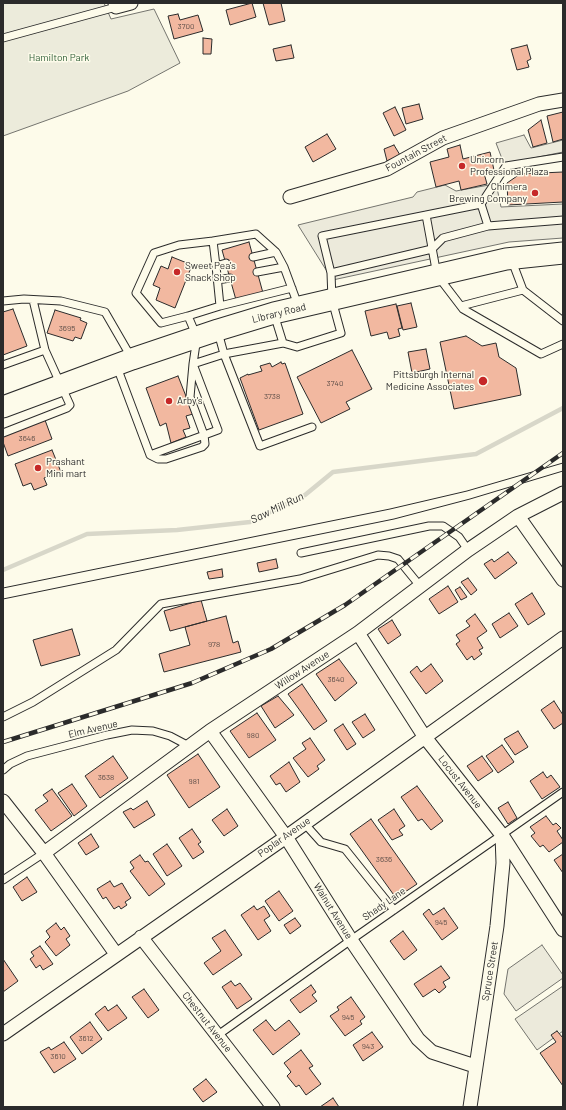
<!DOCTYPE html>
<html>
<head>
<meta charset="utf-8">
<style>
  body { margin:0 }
  #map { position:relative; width:566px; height:1110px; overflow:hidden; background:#fdfbea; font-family:Barlow,sans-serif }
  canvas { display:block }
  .frame { position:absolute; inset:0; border:4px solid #2b2b2b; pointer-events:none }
</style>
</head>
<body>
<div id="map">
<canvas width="566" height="1110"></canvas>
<div class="frame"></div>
</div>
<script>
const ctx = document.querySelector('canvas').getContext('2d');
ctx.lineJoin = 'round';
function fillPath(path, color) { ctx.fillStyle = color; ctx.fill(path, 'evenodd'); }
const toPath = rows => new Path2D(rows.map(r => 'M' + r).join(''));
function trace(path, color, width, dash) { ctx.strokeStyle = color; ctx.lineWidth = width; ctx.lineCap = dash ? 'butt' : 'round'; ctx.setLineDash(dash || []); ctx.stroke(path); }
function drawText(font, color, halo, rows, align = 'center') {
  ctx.font = font + ' Barlow,sans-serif'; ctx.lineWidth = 3; ctx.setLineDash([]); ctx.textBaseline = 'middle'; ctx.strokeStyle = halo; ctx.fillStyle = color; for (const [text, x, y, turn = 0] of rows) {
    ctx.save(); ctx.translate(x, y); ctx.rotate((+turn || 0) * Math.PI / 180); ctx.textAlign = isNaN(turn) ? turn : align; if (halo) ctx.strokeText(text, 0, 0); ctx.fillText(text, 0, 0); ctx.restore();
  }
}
const green = toPath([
  [3,3,104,3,111,19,154,9,180,63,128,91,3,136,3,3]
]);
fillPath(green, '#ecebdb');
trace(green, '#74746e', 1);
const parking = toPath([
  [524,135,531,148,563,140,563,152,504,164,496,143,524,135],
  [445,185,456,191,489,185,497,188,501,207,563,204,563,238,509,242,328,281,328,273,298,225,413,197,417,192,445,185],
  [542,945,563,975,563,978,516,1011,504,994,508,969,542,945],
  [563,986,563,1031,537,1050,515,1019,563,986]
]);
fillPath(parking, '#eceadb');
trace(parking, '#74746e', 1);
trace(toPath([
  [3,570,87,534,177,530,250,522,305,495,333,472,476,454,563,408]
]), '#d8d7c9', 4.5);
const building = toPath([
  [252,3,256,17,230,25,226,10,252,3],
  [263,3,281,3,285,21,269,25,263,3],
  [178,14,180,20,198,15,203,31,174,39,168,16,178,14],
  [203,38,212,39,211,54,203,54,203,38],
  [291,45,294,58,276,61,273,49,291,45],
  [527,45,531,59,527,61,529,67,517,70,511,49,527,45],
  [419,104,423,119,406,124,402,108,419,104],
  [395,107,406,130,394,136,383,113,395,107],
  [563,112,563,139,553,142,547,116,563,112],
  [541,120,547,143,533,147,528,130,541,120],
  [327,134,336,149,313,162,305,147,327,134],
  [394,145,400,155,387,161,384,149,394,145],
  [460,145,463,159,490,152,494,170,484,173,487,184,461,190,459,181,436,187,430,162,449,157,447,149,460,145],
  [563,172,563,202,508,205,507,183,520,174,563,172],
  [249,242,263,293,236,300,222,250,249,242],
  [172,257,192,265,175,308,156,300,160,288,153,285,161,266,168,269,172,257],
  [411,303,417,327,403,330,397,306,411,303],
  [396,304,402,328,398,329,400,336,389,339,387,332,371,336,365,311,396,304],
  [13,309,27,346,3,355,3,312,13,309],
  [55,310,81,318,80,320,87,323,81,339,75,337,73,341,47,333,55,310],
  [466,336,482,346,496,343,499,357,516,368,521,395,454,409,440,342,466,336],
  [426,349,430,369,412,373,408,352,426,349],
  [352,350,372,389,346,402,350,409,321,423,297,377,352,350],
  [281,362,282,364,285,363,303,414,259,430,240,378,248,374,248,375,262,371,260,366,270,363,272,367,281,362],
  [178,376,193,414,186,416,190,428,183,430,186,437,171,443,166,423,160,426,146,388,178,376],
  [45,420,52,439,8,456,3,442,3,436,45,420],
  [52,450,61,472,44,478,47,485,34,490,31,483,23,486,15,464,52,450],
  [508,552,517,563,495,579,484,564,492,559,494,562,508,552],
  [276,559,278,568,259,572,257,563,276,559],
  [222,569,223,577,209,579,207,572,222,569],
  [468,578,477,590,471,595,461,582,468,578],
  [448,586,458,602,439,614,429,599,448,586],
  [460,587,467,597,461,600,455,590,460,587],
  [532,593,545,614,528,625,515,604,532,593],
  [201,600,207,621,170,631,164,611,201,600],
  [509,613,518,626,500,638,492,624,509,613],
  [475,614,487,631,477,638,483,648,479,650,482,654,474,660,472,656,467,660,456,644,460,641,456,635,470,626,466,621,475,614],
  [226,616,233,643,238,641,241,652,164,672,159,654,190,645,185,627,226,616],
  [392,620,401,635,388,644,378,629,392,620],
  [72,629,80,655,41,666,33,640,72,629],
  [339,659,357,683,335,701,316,674,339,659],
  [431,664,443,681,426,694,410,672,417,666,421,672,431,664],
  [302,684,327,721,314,730,288,694,302,684],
  [278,696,294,715,275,728,261,706,278,696],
  [554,701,563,715,563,723,554,729,541,710,554,701],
  [257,713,276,740,249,758,230,731,257,713],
  [365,714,375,730,363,738,352,722,365,714],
  [343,724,356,744,347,750,334,730,343,724],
  [518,731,528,747,515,755,504,739,518,731],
  [310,738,325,760,317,766,319,769,308,777,293,758,306,749,302,743,310,738],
  [502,745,514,762,498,773,486,756,502,745],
  [198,754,220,787,189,808,167,775,198,754],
  [113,756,128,778,100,798,85,776,113,756],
  [482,756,493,771,478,781,467,766,482,756],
  [289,762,300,782,286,792,280,783,276,785,270,776,289,762],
  [543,772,547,778,551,775,560,787,542,799,530,781,543,772],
  [72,784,87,806,74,816,58,793,72,784],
  [417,786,443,821,431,830,422,819,418,821,401,797,417,786],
  [52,789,72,816,51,831,35,810,48,801,43,795,52,789],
  [147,801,155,815,134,828,123,812,131,808,133,810,147,801],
  [508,802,517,818,508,824,498,808,508,802],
  [227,809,238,826,224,836,212,820,227,809],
  [394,809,405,826,399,830,403,835,392,840,378,820,394,809],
  [546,816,553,825,556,823,561,828,557,831,563,840,563,842,549,852,543,845,540,847,531,836,535,833,530,827,546,816],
  [371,819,417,884,396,898,350,834,371,819],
  [192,829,201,842,198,844,204,852,193,859,179,838,192,829],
  [91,834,99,847,86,855,78,843,91,834],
  [167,844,182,866,167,876,153,854,167,844],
  [563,854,563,873,554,860,563,854],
  [140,855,145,862,148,861,165,884,149,896,130,871,134,868,130,862,140,855],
  [27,877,37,892,22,901,13,887,27,877],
  [110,881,114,887,122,883,131,898,125,902,127,905,121,909,119,906,114,909,106,897,103,899,97,889,110,881],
  [279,891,293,911,279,921,265,901,279,891],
  [254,906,257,910,264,906,270,916,264,920,271,931,258,940,241,915,254,906],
  [444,908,458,928,442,940,423,914,429,909,433,915,444,908],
  [295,918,301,926,290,934,284,925,295,918],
  [56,923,61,930,64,927,70,936,66,939,70,945,56,956,45,942,50,937,46,931,56,923],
  [225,930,242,955,213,975,204,963,221,951,212,938,225,930],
  [403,931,417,950,404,960,390,941,403,931],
  [40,946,53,964,43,970,40,965,36,968,30,959,34,956,31,952,40,946],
  [3,959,18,981,3,992,3,959],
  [441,966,450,978,443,982,446,987,439,993,435,989,423,997,414,984,441,966],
  [231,981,235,986,240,983,252,999,237,1009,222,987,231,981],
  [311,985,316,992,312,995,317,1001,300,1013,290,1000,311,985],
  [144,989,159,1010,148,1018,132,997,144,989],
  [351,997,365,1017,360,1021,362,1024,345,1036,330,1016,339,1010,337,1007,351,997],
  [117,1005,127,1018,108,1031,95,1014,105,1006,108,1011,117,1005],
  [266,1020,275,1031,289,1020,300,1034,273,1055,253,1030,266,1020],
  [90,1022,102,1039,82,1054,70,1037,90,1022],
  [557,1031,563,1038,563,1086,540,1053,556,1042,551,1035,557,1031],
  [372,1032,383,1047,363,1061,353,1045,372,1032],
  [64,1042,76,1059,54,1073,40,1052,49,1047,51,1050,64,1042],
  [301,1050,313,1066,309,1068,321,1084,306,1095,299,1085,296,1087,287,1076,291,1072,284,1063,301,1050],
  [206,1079,217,1092,203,1102,193,1089,206,1079],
  [333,1098,339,1107,320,1107,333,1098]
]);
fillPath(building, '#f2b8a0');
trace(building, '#2b2b2b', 1);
const lane = toPath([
  [3,38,116,7],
  [563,157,506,166,481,204,322,236,331,273,432,249,443,238,488,226,563,220],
  [481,204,488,226],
  [426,215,437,275,463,309,541,354,563,344],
  [253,257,276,252,284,267,298,305],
  [512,261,523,290,563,321],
  [216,266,213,241,256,234,276,252],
  [257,272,284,267],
  [217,280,230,278],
  [33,300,45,350],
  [3,301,24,299,61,301,105,312,131,357],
  [220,306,292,288],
  [461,306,523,290],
  [274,314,283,343],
  [188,316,161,323,136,293,154,253,179,245,213,241],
  [218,332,224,354,283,343,297,347,341,333,332,300,331,273],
  [3,365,45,350,70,405,67,408,3,433],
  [117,367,150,455,218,430,193,364,197,337,188,316,220,306,216,266,226,263],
  [150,455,158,459,166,459,202,447,205,444,204,435,190,397,193,364,224,354,260,446,312,427],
  [301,553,429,526,443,526,459,537,468,550],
  [3,717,33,702,116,650,161,604,300,579,378,555,389,556,398,559,420,586],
  [3,770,10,764,27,756,107,735,132,730,153,731,170,736,189,746],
  [304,823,321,842,345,849,394,910],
  [3,880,44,853],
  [218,1035,351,940,563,792]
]);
const street = toPath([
  [115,3,116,7,131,3],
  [290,197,387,169,443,138,539,104,563,100],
  [518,516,563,580],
  [358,633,424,736,502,835,563,930],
  [210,731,286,837,351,940,418,1039,432,1052,475,1066],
  [3,801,44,853,116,954],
  [44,853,210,731,358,633,468,550,518,516,563,493],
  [141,937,273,1107],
  [3,1034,286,837,563,638],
  [470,1107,497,926,503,863,502,835]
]);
const primary = toPath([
  [3,407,132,359,218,330,274,313,506,259,563,253]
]);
trace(lane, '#2b2b2b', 9);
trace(street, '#2b2b2b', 15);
trace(primary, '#2b2b2b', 23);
trace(lane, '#fdfbea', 7);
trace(street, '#fdfbea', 13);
trace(primary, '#fdfbea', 21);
trace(toPath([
  [3,588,390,509,467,491,563,463],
  [3,599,394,519,470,499,563,471]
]), '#2b2b2b', 1);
const rail = toPath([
  [3,742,192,683,271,649,345,605,563,453]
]);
trace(rail, '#2b2b2b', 4.5);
trace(rail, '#fdfbea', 3, [9]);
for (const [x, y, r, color] of [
  [462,166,4,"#c62828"],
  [535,193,4,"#c62828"],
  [177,272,4,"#c62828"],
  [483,381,5,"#c62828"],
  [169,401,4,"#c62828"],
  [38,468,4,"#c62828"]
]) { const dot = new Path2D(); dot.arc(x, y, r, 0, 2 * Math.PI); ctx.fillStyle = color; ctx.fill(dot); trace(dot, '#fdfbea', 1.5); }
drawText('8px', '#5d4e48', null, [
  ["3700",186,26],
  ["3695",67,328],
  ["3740",335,383],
  ["3738",272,396],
  ["3646",27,438],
  ["978",214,644],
  ["3640",336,679],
  ["980",253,735],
  ["3638",106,777],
  ["981",194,781],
  ["3636",384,859],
  ["945",441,922],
  ["945",348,1017],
  ["3612",86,1038],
  ["943",368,1046],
  ["3610",58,1056]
]);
drawText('10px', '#34623c', '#fdfbea', [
  ["Hamilton Park",59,58]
]);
drawText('10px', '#2b2b2b', '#fdfbea', [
  ["Fountain Street",416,153,-28],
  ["Library Road",279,313,-14],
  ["Willow Avenue",302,670,-33],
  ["Elm Avenue",93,729,-13],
  ["Locust Avenue",460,782,52],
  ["Poplar Avenue",284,837,-35],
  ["Shady Lane",384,904,-35],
  ["Walnut Avenue",333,911,58],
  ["Spruce Street",490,971,-81],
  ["Chestnut Avenue",207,1022,52]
]);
drawText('10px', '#2b2b2b', '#fdfbea', [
  ["Unicorn",470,160],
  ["Professional Plaza",470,172],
  ["Chimera",527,187,"right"],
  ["Brewing Company",527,199,"right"],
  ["Sweet Pea's",185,266],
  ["Snack Shop",185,278],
  ["Pittsburgh Internal",474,375,"right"],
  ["Medicine Associates",474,387,"right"],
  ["Arby's",177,401],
  ["Prashant",46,462],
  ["Mini mart",46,474]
], 'left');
drawText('italic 11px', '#2b2b2b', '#fdfbea', [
  ["Saw Mill Run",277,508,-26]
]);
</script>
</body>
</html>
